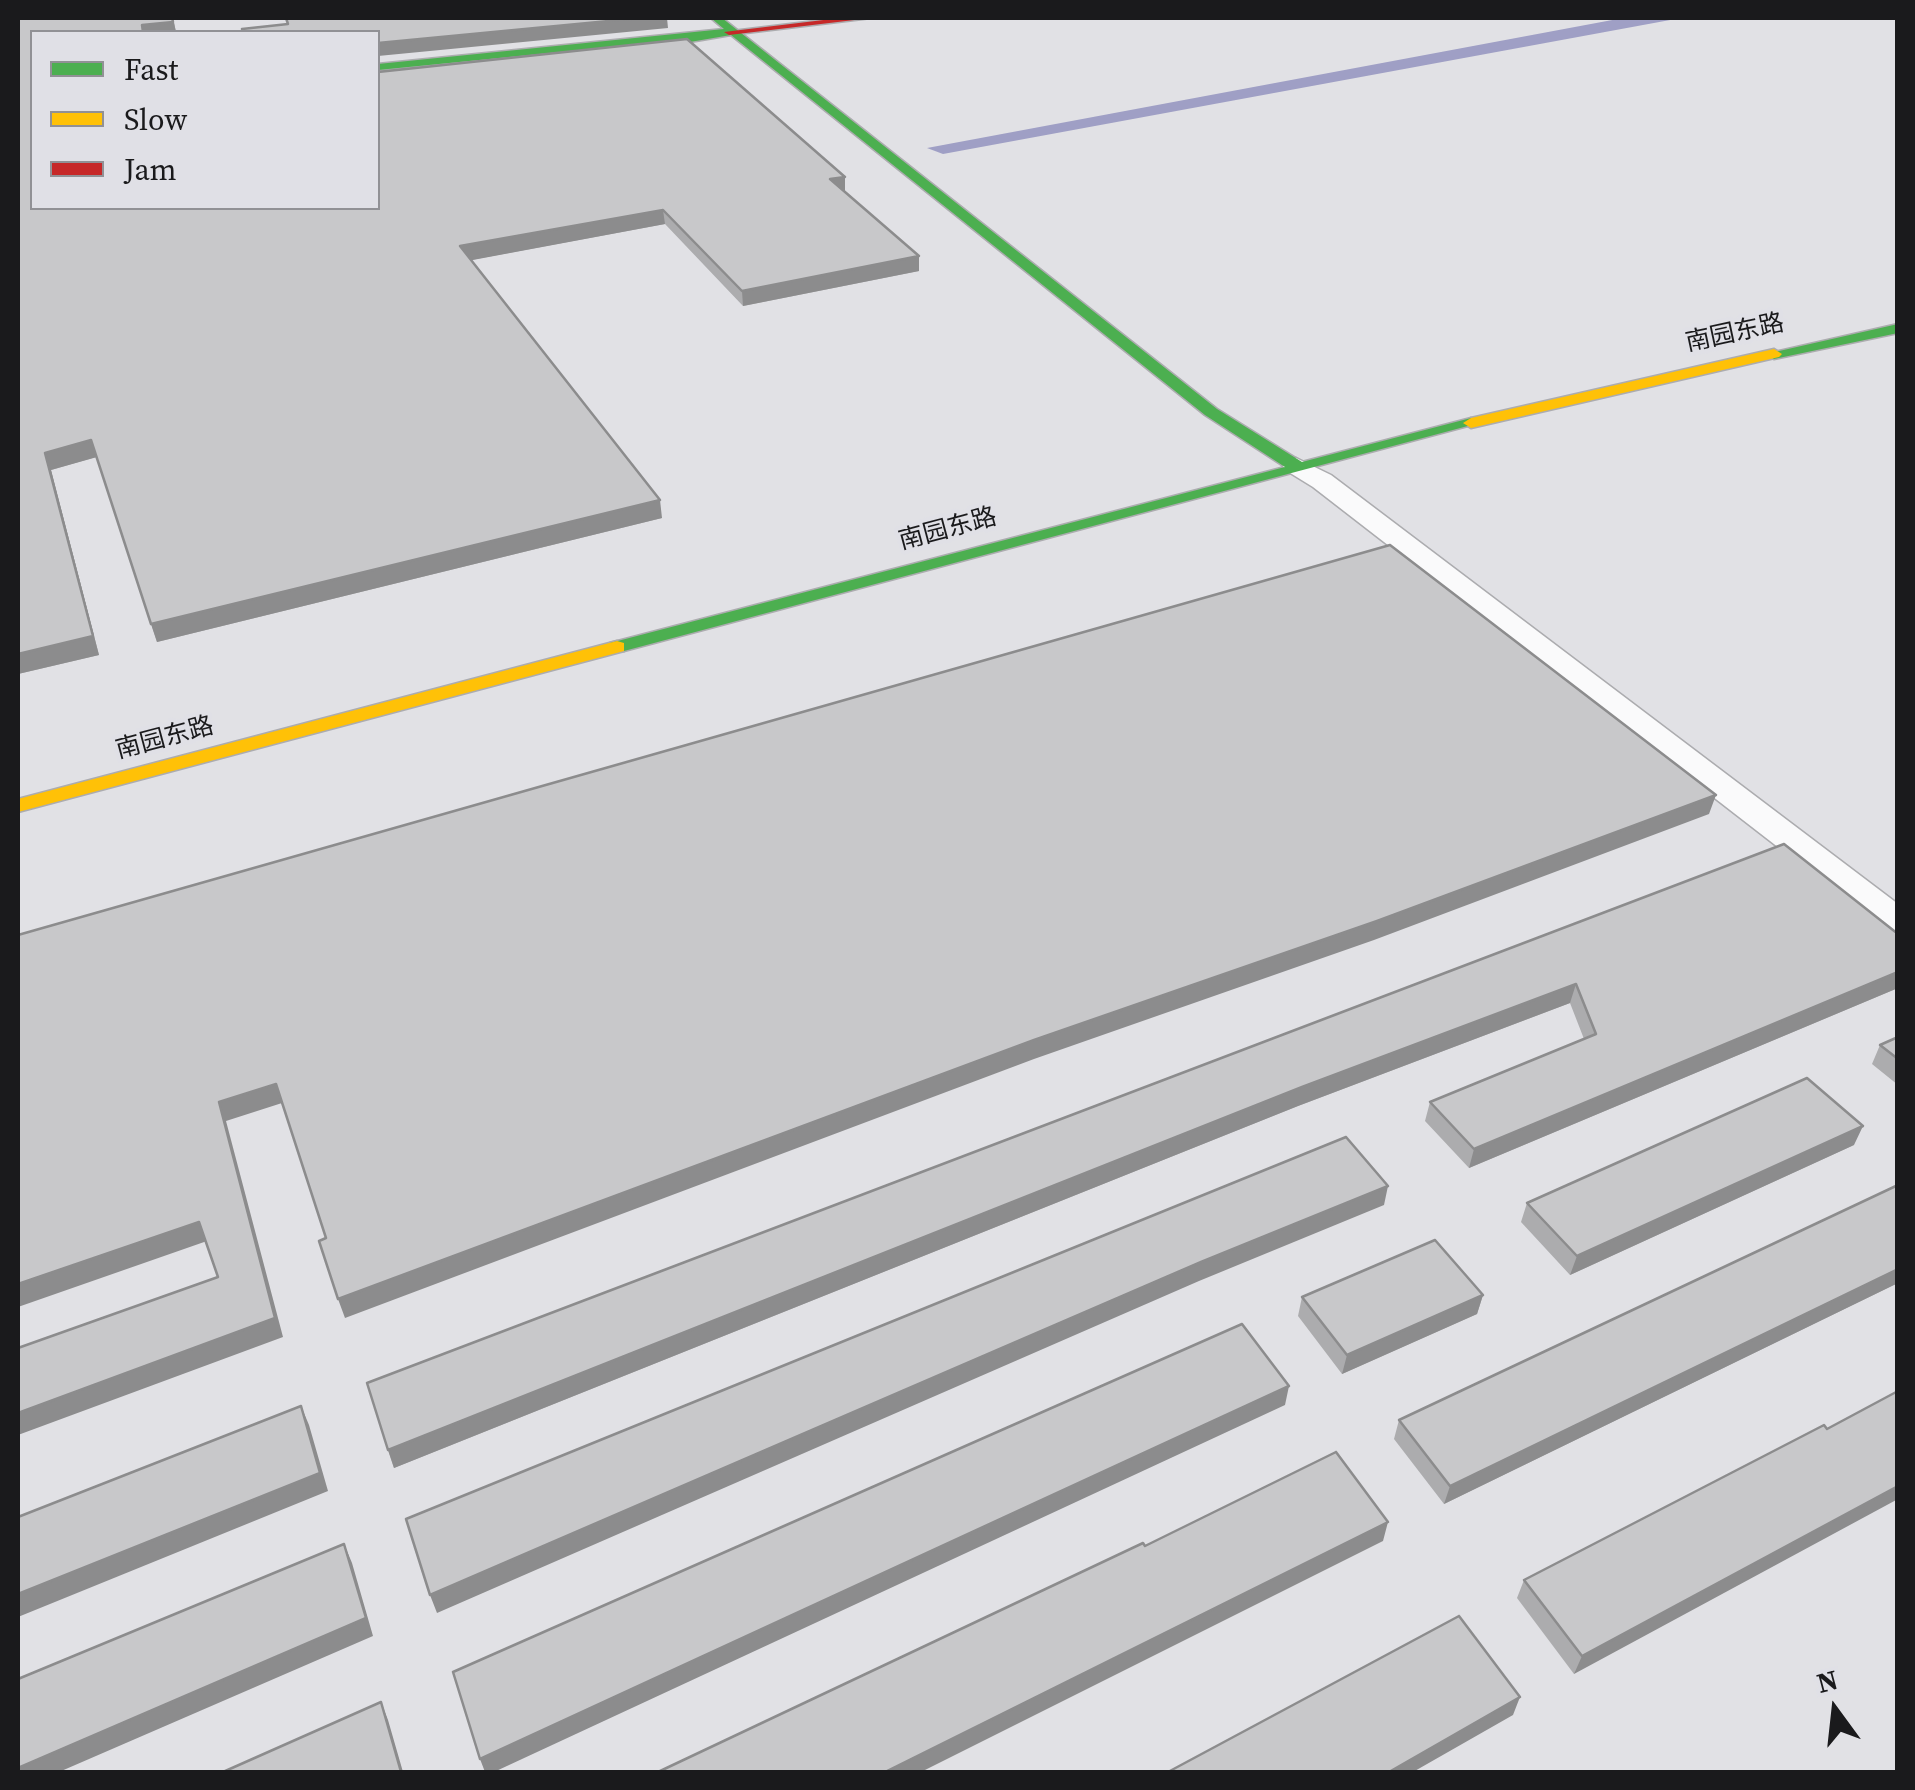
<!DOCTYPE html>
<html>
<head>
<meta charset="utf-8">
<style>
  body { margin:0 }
  #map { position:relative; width:1915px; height:1790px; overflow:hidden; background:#e1e1e5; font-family:"Source Serif 4",serif }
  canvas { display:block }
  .frame { position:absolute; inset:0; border:20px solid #1a1a1c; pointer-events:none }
  .legend { position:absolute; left:30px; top:30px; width:350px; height:180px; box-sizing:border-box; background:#e0e0e6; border:2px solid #919195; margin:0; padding:12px 18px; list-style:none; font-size:30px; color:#1a1a1c }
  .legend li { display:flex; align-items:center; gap:20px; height:50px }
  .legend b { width:50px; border:2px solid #919195 }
  .north { position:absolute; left:1785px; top:1660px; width:100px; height:100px; -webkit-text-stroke:8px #e0e0e6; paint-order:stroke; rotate:345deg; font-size:28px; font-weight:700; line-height:40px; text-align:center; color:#1a1a1c }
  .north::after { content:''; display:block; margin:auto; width:35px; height:45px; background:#1a1a1c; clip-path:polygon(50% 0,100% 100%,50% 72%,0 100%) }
</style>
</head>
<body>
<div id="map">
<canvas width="1915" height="1790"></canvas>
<div class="frame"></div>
<ul class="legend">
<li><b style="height:12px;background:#4caf50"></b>Fast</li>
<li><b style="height:12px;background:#ffc107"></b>Slow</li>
<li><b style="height:12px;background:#c62828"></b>Jam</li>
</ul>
<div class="north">N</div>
</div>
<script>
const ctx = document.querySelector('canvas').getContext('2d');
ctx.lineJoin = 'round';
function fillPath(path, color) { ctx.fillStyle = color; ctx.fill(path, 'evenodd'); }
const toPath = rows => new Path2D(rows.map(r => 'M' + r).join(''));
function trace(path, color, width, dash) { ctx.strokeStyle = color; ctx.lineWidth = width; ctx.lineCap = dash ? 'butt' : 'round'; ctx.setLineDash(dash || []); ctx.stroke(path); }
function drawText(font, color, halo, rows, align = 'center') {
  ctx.font = font + ' "Source Serif 4","Noto Sans SC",serif'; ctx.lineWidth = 9; ctx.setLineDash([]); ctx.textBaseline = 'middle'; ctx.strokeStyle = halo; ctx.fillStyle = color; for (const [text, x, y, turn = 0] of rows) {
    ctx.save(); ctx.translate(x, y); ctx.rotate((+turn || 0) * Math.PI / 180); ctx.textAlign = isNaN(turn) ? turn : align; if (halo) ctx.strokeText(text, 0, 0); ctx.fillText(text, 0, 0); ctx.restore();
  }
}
fillPath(toPath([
  [1623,18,1681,18,943,154,927,148]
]), '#9f9fc5');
const street = toPath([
  [1296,458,1331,475,1898,904,1898,934,1885,930,1313,487,1287,471,1283,466,1296,458]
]);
const fast = toPath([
  [711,18,722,18,1217,409,1302,462,1471,418,1479,423,624,651,610,651,610,643,1285,467,1205,415,731,35,625,53,621,48,640,44,378,70,378,64,724,29,711,18],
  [1898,324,1898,333,1774,359,1766,354,1898,324]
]);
const slow = toPath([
  [1774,349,1782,354,1779,357,1471,428,1463,423,1471,418,1774,349],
  [617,641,624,643,624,651,18,812,18,799,617,641]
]);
const jam = toPath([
  [840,18,871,18,729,35,724,32,840,18]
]);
trace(street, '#acacaf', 3);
trace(fast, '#acacaf', 3);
trace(slow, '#acacaf', 3);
trace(jam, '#acacaf', 3);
fillPath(street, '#fafafb');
fillPath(fast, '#4caf50');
fillPath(slow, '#ffc107');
fillPath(jam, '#c62828');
fillPath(toPath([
  [18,18,173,18,176,32,32,32,32,208,845,177,845,191,919,256,919,271,743,306,665,224,471,260,662,518,157,642,96,457,51,470,99,655,18,674],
  [1784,844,1898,934,1898,988,1469,1168,1425,1121,1430,1102,1584,1039,1570,1003,1298,1106,394,1468,388,1450],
  [1898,1037,1898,1085,1872,1064,1880,1045],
  [1854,1145,1570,1275,1521,1222,1527,1203],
  [1898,1185,1898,1283,1444,1504,1394,1439,1399,1420],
  [1483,1295,1477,1314,1342,1374,1298,1316,1302,1297],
  [1824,1425,1574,1674,1517,1598,1524,1580]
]), '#acacae');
fillPath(toPath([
  [173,18,176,32,143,32,142,25],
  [640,18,667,18,668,28,378,56,378,58,378,43],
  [845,177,845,191,830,179],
  [663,210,665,224,462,262,460,246],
  [919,256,919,271,743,306,742,291],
  [91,440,97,457,51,470,99,655,18,674,18,654,45,453],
  [660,500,662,518,157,642,151,624],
  [1716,795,1709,814,1374,940,1034,1059,345,1318,338,1299,1034,1040],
  [1898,972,1898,988,1469,1168,1474,1149],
  [1576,984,1570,1003,1298,1106,394,1468,388,1450,1302,1087],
  [276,1084,282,1103,226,1121,283,1337,18,1435,18,1413,275,1318,219,1102],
  [1863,1126,1854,1145,1570,1275,1577,1256],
  [1388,1186,1384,1205,1199,1281,437,1613,430,1595,1201,1262],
  [199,1222,207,1241,18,1307,18,1284],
  [1898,1269,1898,1283,1444,1504,1450,1486],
  [1483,1295,1477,1314,1342,1374,1347,1355],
  [1289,1386,1285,1405,494,1772,485,1772,480,1759],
  [301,1406,309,1425,328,1491,18,1617,18,1594],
  [1898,1486,1898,1499,1574,1674,1582,1656],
  [1388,1522,1383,1541,921,1772,885,1772],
  [344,1544,352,1563,373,1636,59,1772,18,1772,18,1768],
  [1520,1697,1513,1715,1413,1772,1389,1772],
  [381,1702,388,1720,403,1772,401,1772]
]), '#8c8c8d');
const building = toPath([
  [18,18,172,18,173,22,142,25,143,32,32,32,32,208,378,208,378,72,687,39,845,177,830,179,919,256,742,291,663,210,460,246,660,500,151,624,91,440,45,453,93,636,18,654,18,18],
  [286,18,640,18,378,43,378,32,243,32,242,29,288,24,286,18],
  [1390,545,1716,795,1377,921,1034,1040,338,1299,319,1241,326,1238,276,1084,219,1102,275,1318,18,1413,18,1348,218,1277,199,1222,18,1284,18,935,1390,545],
  [1784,844,1898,934,1898,972,1474,1149,1430,1102,1596,1034,1576,984,1302,1087,388,1450,367,1383,1784,844],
  [1898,1037,1898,1059,1880,1045,1898,1037],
  [1807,1078,1863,1126,1577,1256,1527,1203,1807,1078],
  [1346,1137,1388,1186,1201,1262,430,1595,406,1519,1346,1137],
  [1898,1185,1898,1269,1450,1486,1399,1420,1898,1185],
  [1435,1240,1483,1295,1347,1355,1302,1297,1435,1240],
  [1242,1324,1289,1386,480,1759,453,1672,1242,1324],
  [1898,1391,1898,1486,1582,1656,1524,1580,1824,1425,1827,1429,1898,1391],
  [301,1406,320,1473,18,1594,18,1517,301,1406],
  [1336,1452,1388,1522,885,1772,658,1772,1143,1543,1145,1546,1336,1452],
  [344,1544,366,1618,18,1768,18,1679,344,1544],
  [1459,1616,1520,1697,1389,1772,1168,1772,1459,1616],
  [381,1702,401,1772,223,1772,381,1702]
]);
fillPath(building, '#c8c8ca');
trace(building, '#8c8c8d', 2.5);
drawText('25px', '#1a1a1c', '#e0e0e6', [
  ["南园东路",1735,334,-12],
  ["南园东路",948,530,-15],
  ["南园东路",165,739,-15]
]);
</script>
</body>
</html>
